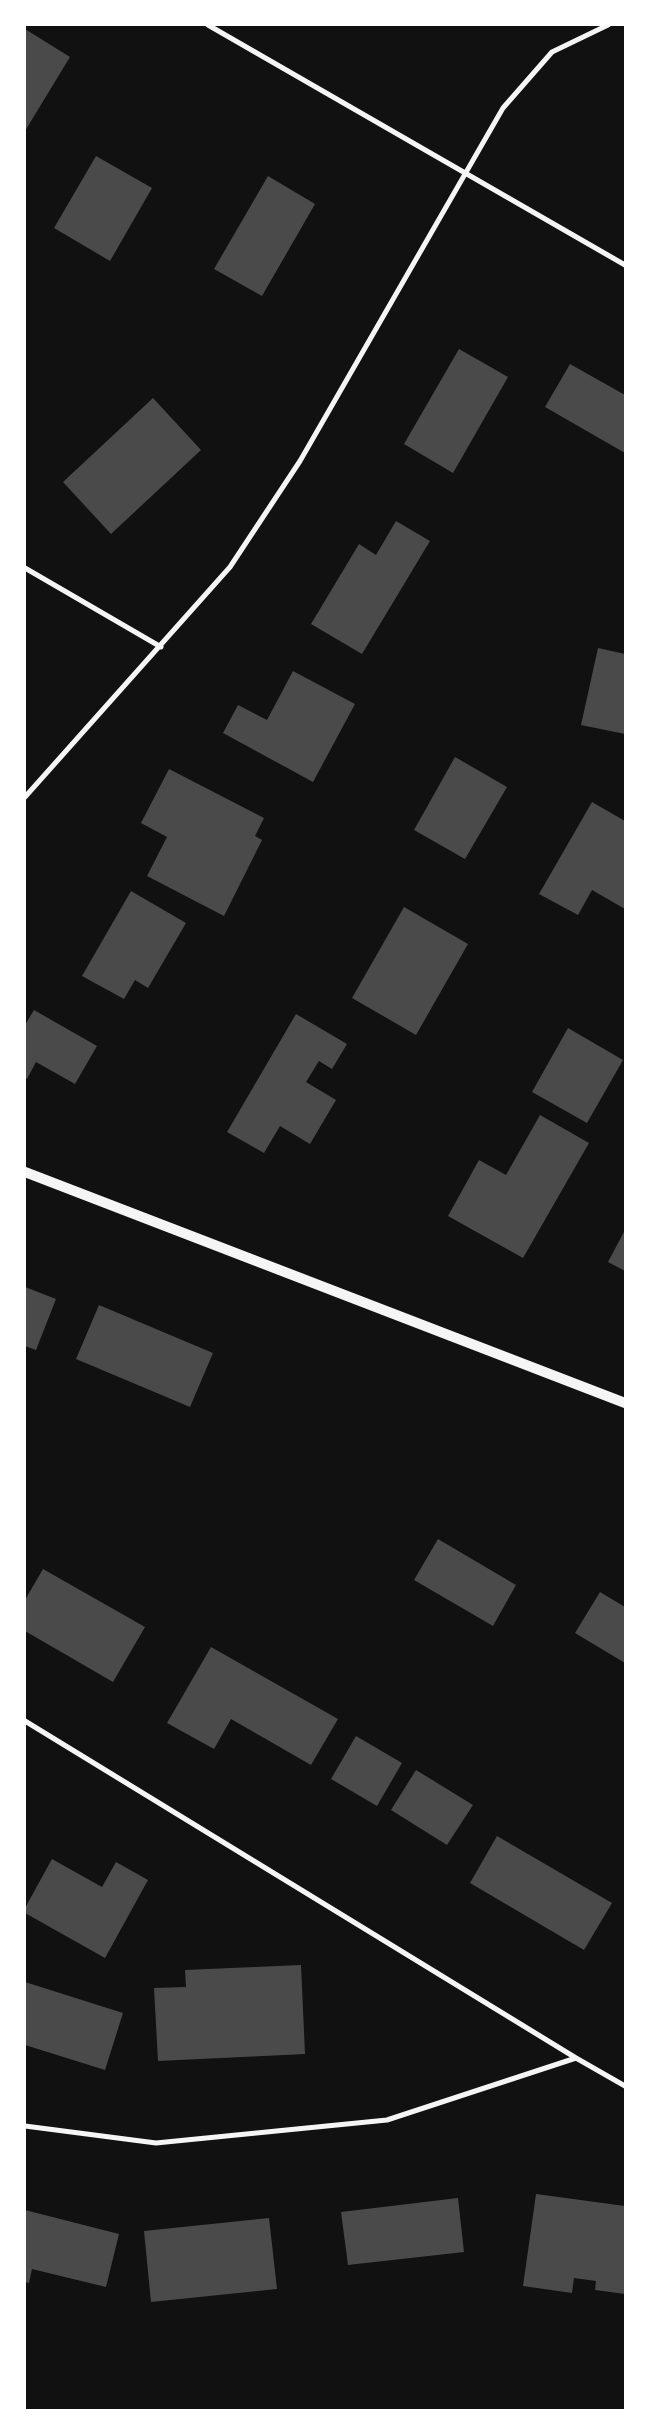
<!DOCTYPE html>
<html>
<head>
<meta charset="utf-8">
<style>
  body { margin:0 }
  #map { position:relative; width:650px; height:2435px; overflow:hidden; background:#111; font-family:"DejaVu Sans",sans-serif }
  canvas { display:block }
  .frame { position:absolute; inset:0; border:26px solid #fff; pointer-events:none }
</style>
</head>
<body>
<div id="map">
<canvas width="650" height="2435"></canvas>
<div class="frame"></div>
</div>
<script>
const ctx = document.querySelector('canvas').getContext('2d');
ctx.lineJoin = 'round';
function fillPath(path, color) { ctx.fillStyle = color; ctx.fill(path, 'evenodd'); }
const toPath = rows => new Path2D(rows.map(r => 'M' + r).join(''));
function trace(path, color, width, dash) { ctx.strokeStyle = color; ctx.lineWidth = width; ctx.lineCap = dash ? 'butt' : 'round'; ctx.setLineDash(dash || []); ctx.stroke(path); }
fillPath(toPath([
  [25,29,70,57,25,131],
  [96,156,152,188,110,261,54,228],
  [268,176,315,204,262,296,214,269],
  [459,349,508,377,453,473,404,444],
  [570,364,625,395,625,453,545,407],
  [153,398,201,450,111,534,63,482],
  [396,521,430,541,362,654,311,624,359,544,376,555],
  [598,648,625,654,625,734,581,725],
  [293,671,355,704,313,782,223,733,238,705,267,720],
  [455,757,507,787,465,859,414,830],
  [169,769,264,818,255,836,262,840,224,916,147,876,167,837,141,823],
  [592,802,625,821,625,909,592,890,578,915,539,894],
  [131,891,186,923,148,988,135,980,124,999,82,976],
  [404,907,468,944,416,1035,352,998],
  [34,1010,97,1046,75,1084,36,1062,27,1079,25,1078,25,1025],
  [296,1014,347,1044,332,1069,319,1061,306,1082,336,1100,310,1144,280,1126,264,1153,227,1132],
  [568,1028,623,1060,587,1123,532,1092],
  [540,1115,589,1143,523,1258,448,1216,479,1160,506,1175],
  [625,1230,625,1271,608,1262],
  [25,1287,56,1299,36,1350,25,1346],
  [99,1305,213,1353,190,1407,76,1359],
  [438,1539,516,1585,493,1626,414,1580],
  [43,1569,145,1627,113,1682,25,1631,25,1600],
  [600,1592,625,1607,625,1663,575,1633],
  [211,1647,338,1719,311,1765,231,1719,214,1749,167,1723],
  [356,1736,402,1763,377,1806,331,1779],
  [416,1770,473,1805,447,1845,391,1810],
  [497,1836,612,1903,584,1950,470,1883],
  [52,1859,102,1887,116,1862,148,1880,105,1958,25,1913,25,1908],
  [301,1965,305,2054,158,2061,154,1988,186,1987,185,1970],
  [25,1982,123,2013,105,2070,25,2045],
  [536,2194,625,2206,625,2294,595,2290,596,2281,574,2278,572,2293,523,2286],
  [458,2198,464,2252,348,2265,341,2212],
  [25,2210,119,2234,106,2287,32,2269,29,2283,25,2282],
  [269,2218,277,2289,151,2302,144,2231]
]), '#4a4a4a');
trace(toPath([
  [208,25,625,265],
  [25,568,161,647],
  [25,797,230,567,300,461,503,108,552,52,608,25],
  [25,1721,576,2058],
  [25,2126,156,2143,387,2120,576,2058,625,2086]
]), '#f5f5f5', 5);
trace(toPath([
  [25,1172,625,1403]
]), '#f5f5f5', 10);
</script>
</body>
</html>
